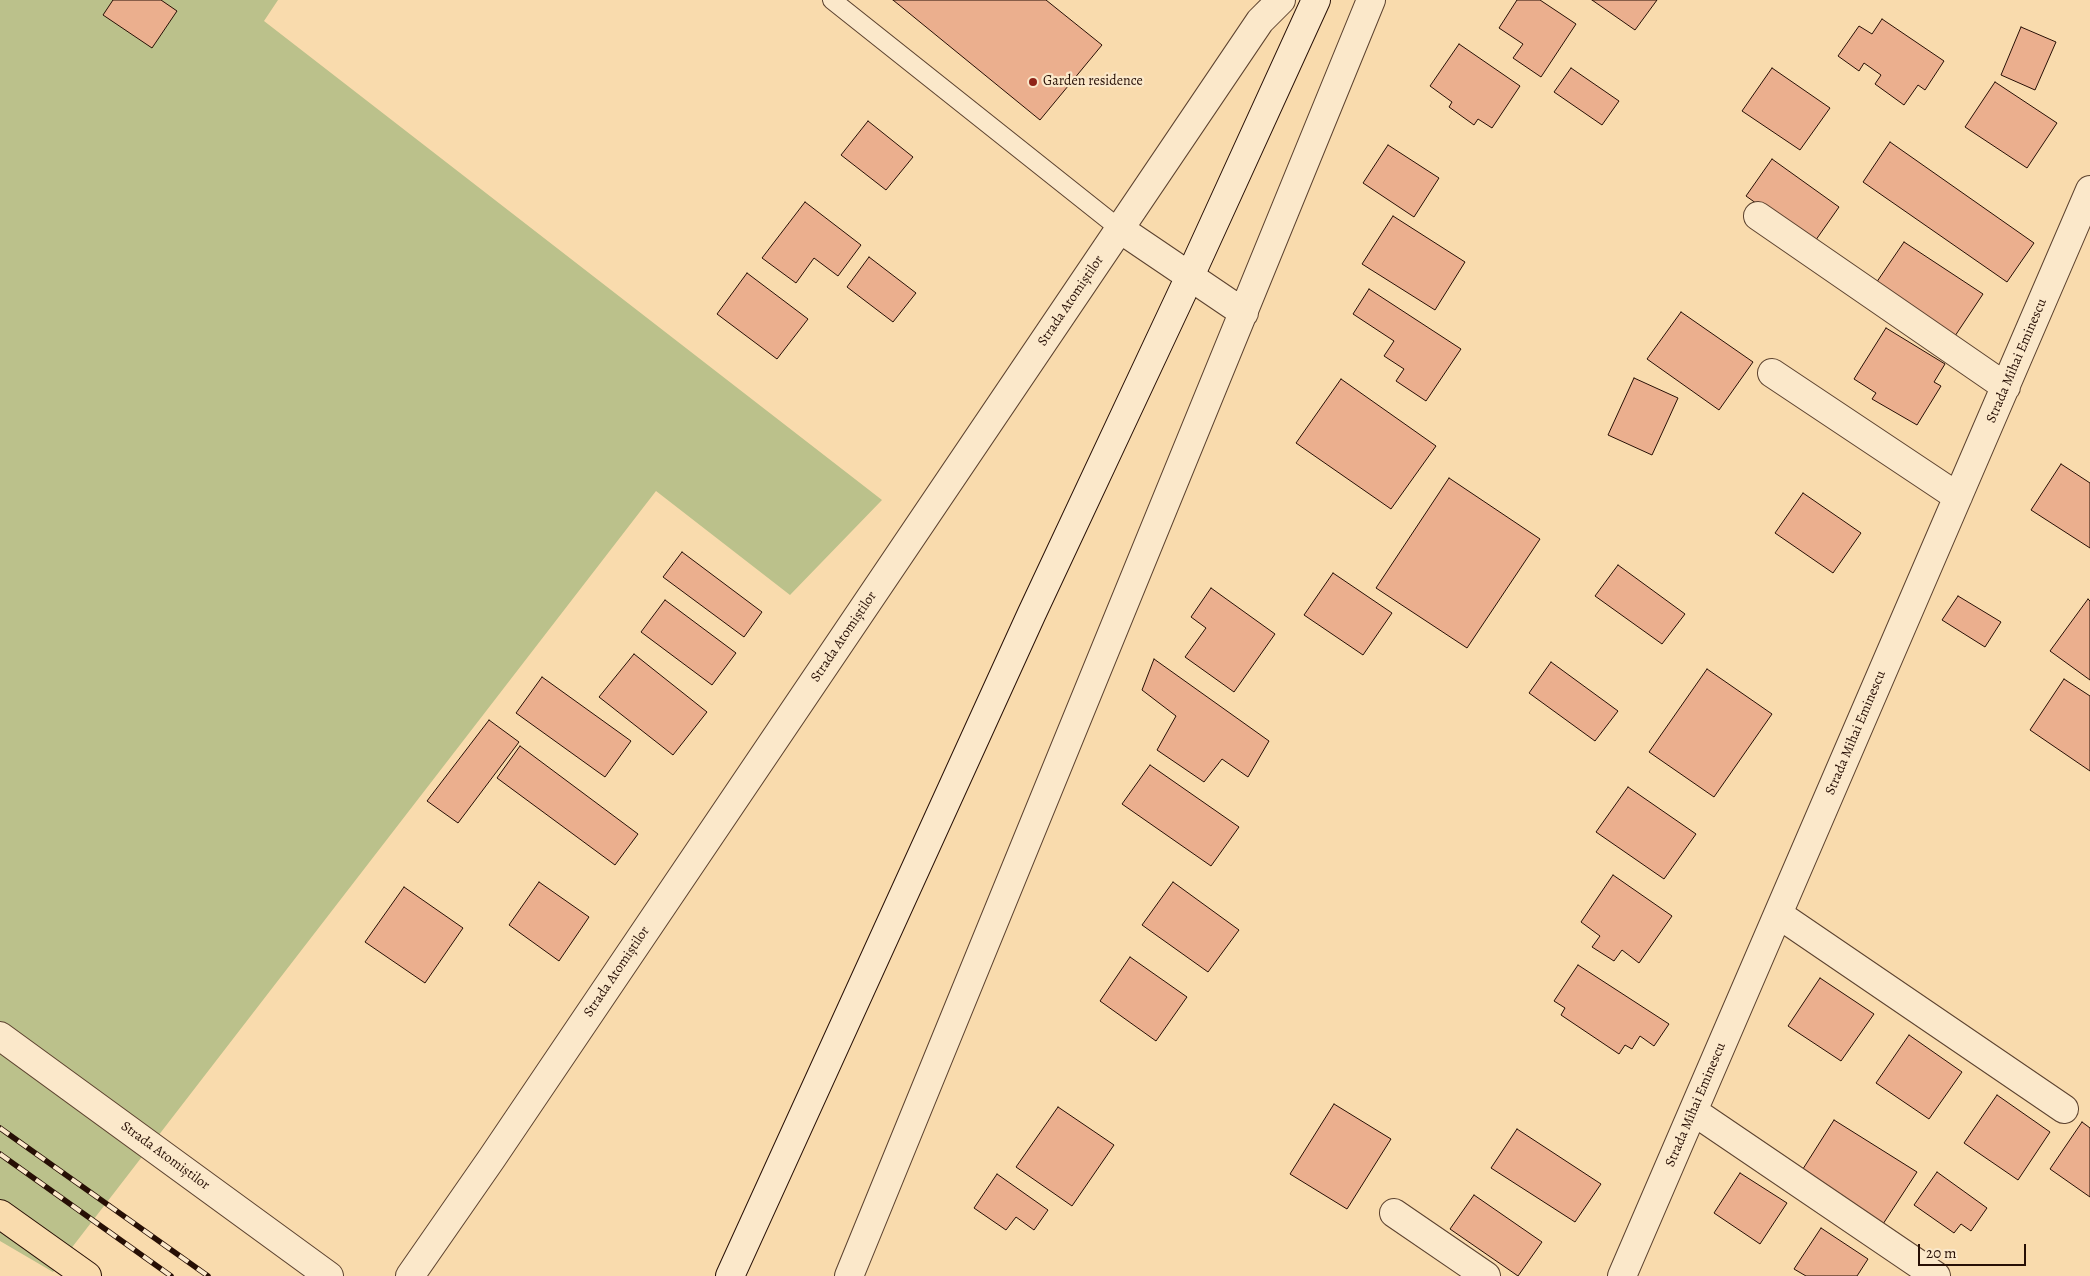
<!DOCTYPE html>
<html>
<head>
<meta charset="utf-8">
<style>
  body { margin:0 }
  #map { position:relative; width:2090px; height:1276px; overflow:hidden; background:#f9dbad; font-family:Alegreya,serif }
  canvas { display:block }
  .scale { position:absolute; left:1918px; top:1244px; width:108px; height:22px; box-sizing:border-box; border:2px solid #270f05; border-top:0; padding-left:6px; font-size:15px; line-height:18px; white-space:nowrap; color:#270f05; -webkit-text-stroke:4px #fbe8ca; paint-order:stroke }
</style>
</head>
<body>
<div id="map">
<canvas width="2090" height="1276"></canvas>
<div class="scale">20 m</div>
</div>
<script>
const ctx = document.querySelector('canvas').getContext('2d');
ctx.lineJoin = 'round';
function fillPath(path, color) { ctx.fillStyle = color; ctx.fill(path, 'evenodd'); }
const toPath = rows => new Path2D(rows.map(r => 'M' + r).join(''));
function trace(path, color, width, dash) { ctx.strokeStyle = color; ctx.lineWidth = width; ctx.lineCap = dash ? 'butt' : 'round'; ctx.setLineDash(dash || []); ctx.stroke(path); }
function drawText(font, color, halo, rows, align = 'center') {
  ctx.font = font + ' Alegreya,serif'; ctx.lineWidth = 4.5; ctx.setLineDash([]); ctx.textBaseline = 'middle'; ctx.strokeStyle = halo; ctx.fillStyle = color; for (const [text, x, y, turn = 0] of rows) {
    ctx.save(); ctx.translate(x, y); ctx.rotate((+turn || 0) * Math.PI / 180); ctx.textAlign = isNaN(turn) ? turn : align; if (halo) ctx.strokeText(text, 0, 0); ctx.fillText(text, 0, 0); ctx.restore();
  }
}
fillPath(toPath([
  [0,0,278,0,264,21,882,500,790,595,656,491,53,1272,0,1241]
]), '#bbc18b');
const building = toPath([
  [113,0,161,0,177,11,152,48,103,15,113,0],
  [893,0,1046,0,1102,45,1040,120,893,0],
  [1517,0,1540,0,1576,24,1541,77,1513,58,1523,44,1499,28,1517,0],
  [1592,0,1657,0,1635,30,1592,0],
  [1882,19,1944,61,1925,90,1918,85,1904,105,1875,84,1881,75,1864,63,1859,71,1838,56,1859,26,1872,34,1882,19],
  [2021,27,2056,42,2035,90,2001,75,2021,27],
  [1459,44,1520,86,1492,128,1478,119,1474,125,1449,107,1452,102,1430,86,1459,44],
  [1571,68,1619,101,1602,125,1554,92,1571,68],
  [1772,68,1830,108,1800,150,1742,111,1772,68],
  [1995,82,2057,123,2027,168,1965,127,1995,82],
  [868,121,913,157,886,190,841,155,868,121],
  [1890,142,2034,243,2007,282,1863,182,1890,142],
  [1388,145,1439,178,1414,217,1363,183,1388,145],
  [1772,159,1839,207,1813,244,1746,196,1772,159],
  [805,202,861,245,838,276,814,258,796,283,762,258,805,202],
  [1393,216,1465,262,1435,310,1362,264,1393,216],
  [1904,242,1983,294,1953,339,1874,286,1904,242],
  [869,257,916,293,893,322,847,287,869,257],
  [747,273,808,319,777,359,717,314,747,273],
  [1369,289,1461,349,1426,401,1396,381,1404,369,1384,356,1394,341,1353,314,1369,289],
  [1681,312,1753,362,1719,410,1647,359,1681,312],
  [1886,328,1945,364,1934,382,1941,386,1917,425,1872,399,1876,393,1854,379,1886,328],
  [1634,378,1678,398,1652,455,1608,435,1634,378],
  [1341,379,1436,446,1391,509,1296,443,1341,379],
  [2061,464,2090,483,2090,548,2031,510,2061,464],
  [1449,478,1540,539,1467,648,1376,588,1449,478],
  [1803,493,1861,533,1833,573,1775,533,1803,493],
  [682,552,762,612,744,637,663,577,682,552],
  [1618,565,1685,614,1662,644,1595,596,1618,565],
  [1333,573,1392,613,1363,655,1304,615,1333,573],
  [1211,588,1275,634,1234,692,1185,657,1206,628,1191,617,1211,588],
  [1958,596,2001,622,1985,647,1942,620,1958,596],
  [2088,599,2090,601,2090,680,2050,651,2088,599],
  [665,600,736,653,712,685,641,632,665,600],
  [634,654,707,712,673,755,599,697,634,654],
  [1154,659,1269,741,1248,777,1222,759,1204,782,1157,750,1176,716,1142,690,1154,659],
  [1551,662,1618,711,1595,741,1529,693,1551,662],
  [1707,669,1772,714,1714,797,1649,752,1707,669],
  [542,677,631,741,605,777,516,713,542,677],
  [2064,679,2090,696,2090,771,2030,730,2064,679],
  [489,720,519,742,458,823,427,801,489,720],
  [520,746,638,834,615,865,497,778,520,746],
  [1150,765,1239,827,1211,866,1122,804,1150,765],
  [1628,787,1696,834,1664,879,1596,832,1628,787],
  [1613,875,1672,916,1639,963,1622,950,1614,961,1592,947,1600,936,1581,922,1613,875],
  [539,882,589,917,559,961,509,925,539,882],
  [1173,882,1239,930,1208,972,1142,925,1173,882],
  [404,887,463,928,425,983,365,942,404,887],
  [1130,957,1187,997,1156,1041,1100,1001,1130,957],
  [1578,965,1669,1024,1654,1046,1640,1036,1632,1049,1625,1045,1619,1054,1561,1015,1565,1008,1554,1001,1578,965],
  [1820,978,1874,1014,1841,1061,1788,1026,1820,978],
  [1909,1035,1962,1072,1929,1119,1876,1083,1909,1035],
  [1997,1095,2050,1132,2018,1180,1964,1143,1997,1095],
  [1334,1104,1391,1139,1347,1209,1290,1174,1334,1104],
  [1058,1107,1114,1145,1072,1206,1016,1167,1058,1107],
  [1834,1120,1917,1172,1883,1224,1801,1172,1834,1120],
  [2082,1122,2090,1128,2090,1197,2050,1169,2082,1122],
  [1517,1129,1601,1184,1575,1222,1491,1168,1517,1129],
  [1937,1172,1987,1208,1971,1231,1961,1224,1954,1233,1914,1205,1937,1172],
  [1740,1173,1787,1203,1760,1244,1714,1213,1740,1173],
  [997,1174,1048,1210,1034,1230,1016,1217,1006,1230,974,1208,997,1174],
  [1474,1195,1542,1242,1518,1276,1450,1229,1474,1195],
  [1821,1228,1868,1259,1857,1276,1806,1276,1794,1269,1821,1228]
]);
fillPath(building, '#ebaf8e');
trace(building, '#270f05', 1);
const lane = toPath([
  [832,0,1120,229]
]);
const street = toPath([
  [1758,216,2006,387],
  [1120,229,1244,313],
  [1772,373,1958,497],
  [1778,914,2064,1109],
  [0,1036,329,1276],
  [1693,1111,1936,1276],
  [1394,1213,1486,1276],
  [410,1276,492,1158,1260,21,1281,0],
  [849,1276,1371,0],
  [1622,1276,2090,190]
]);
const secondary = toPath([
  [730,1276,1032,613,1190,276,1316,0]
]);
const primary = toPath([
  [0,1214,87,1276]
]);
trace(lane, '#5c422f', 20);
trace(street, '#5c422f', 30);
trace(secondary, '#270f05', 30);
trace(primary, '#270f05', 30);
trace(lane, '#fbe8ca', 18);
trace(street, '#fbe8ca', 28);
trace(secondary, '#fbe8ca', 28);
trace(primary, '#f9dbad', 28);
const rail = toPath([
  [0,1128,208,1276],
  [0,1154,171,1276]
]);
trace(rail, '#270f05', 5.5);
trace(rail, '#fbe8ca', 4, [11]);
for (const [x, y, r, color] of [
  [1033,82,5,"#8f2418"]
]) { const dot = new Path2D(); dot.arc(x, y, r, 0, 2 * Math.PI); ctx.fillStyle = color; ctx.fill(dot); trace(dot, '#fbe8ca', 2); }
drawText('14px', '#270f05', '#fbe8ca', [
  ["Garden residence",1043,82]
], 'left');
drawText('14px', '#270f05', '#fbe8ca', [
  ["Strada Atomiștilor",1071,301,-56],
  ["Strada Mihai Eminescu",2017,361,-67],
  ["Strada Atomiștilor",844,637,-56],
  ["Strada Mihai Eminescu",1856,733,-67],
  ["Strada Atomiștilor",617,972,-56],
  ["Strada Mihai Eminescu",1696,1105,-67],
  ["Strada Atomiștilor",165,1156,36]
]);
</script>
</body>
</html>
